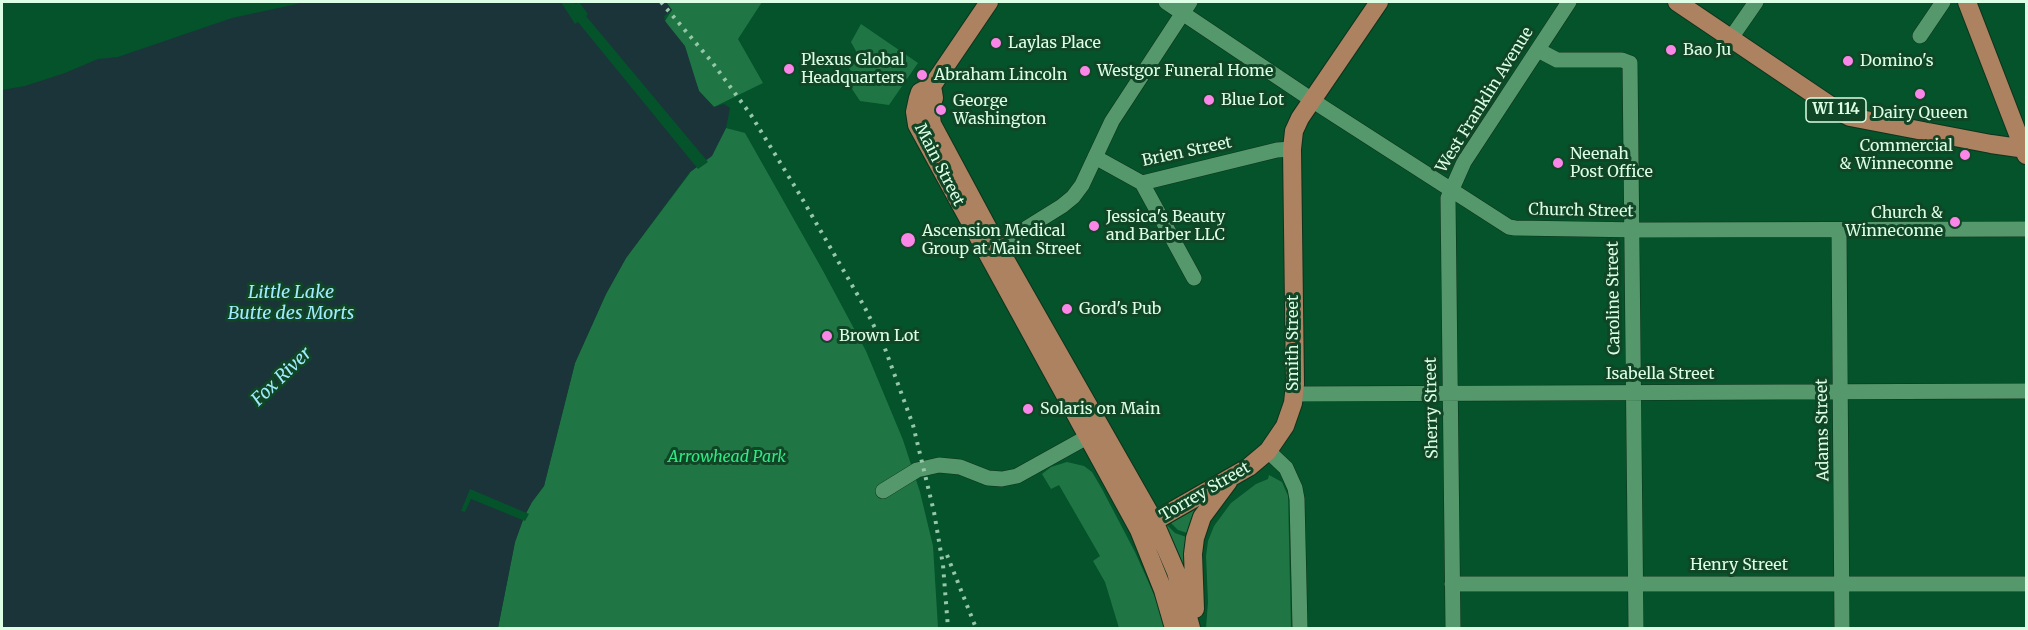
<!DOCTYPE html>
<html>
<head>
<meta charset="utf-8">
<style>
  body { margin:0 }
  #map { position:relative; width:2028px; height:630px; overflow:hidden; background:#04532a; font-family:Merriweather,serif }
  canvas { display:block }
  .frame { position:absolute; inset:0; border:3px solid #dcfee5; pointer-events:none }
</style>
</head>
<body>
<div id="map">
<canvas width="2028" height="630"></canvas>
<div class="frame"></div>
</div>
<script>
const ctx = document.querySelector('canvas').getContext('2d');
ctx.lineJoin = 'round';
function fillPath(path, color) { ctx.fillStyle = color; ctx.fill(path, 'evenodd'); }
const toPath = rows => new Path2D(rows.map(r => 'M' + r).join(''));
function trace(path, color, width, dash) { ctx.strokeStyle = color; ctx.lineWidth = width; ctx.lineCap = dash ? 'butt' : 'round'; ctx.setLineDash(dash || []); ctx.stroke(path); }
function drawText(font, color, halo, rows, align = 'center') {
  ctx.font = font + ' Merriweather,serif'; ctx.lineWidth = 6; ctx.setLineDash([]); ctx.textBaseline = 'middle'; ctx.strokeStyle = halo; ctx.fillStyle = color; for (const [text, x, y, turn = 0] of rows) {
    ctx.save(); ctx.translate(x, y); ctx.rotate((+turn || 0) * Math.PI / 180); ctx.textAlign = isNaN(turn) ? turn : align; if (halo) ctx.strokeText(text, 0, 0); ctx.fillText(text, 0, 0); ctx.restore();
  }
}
fillPath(toPath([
  [553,2,712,155,726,128,745,133,822,269,866,351,903,440,920,492,933,546,938,628,498,628,515,542,524,517,532,502,544,486,575,363,606,294,626,258,690,173],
  [666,2,762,2,738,39,763,83,714,107,699,91,691,70,665,21,672,10],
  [861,24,918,63,889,105,860,101,848,83,849,79,854,75,846,64,857,53,851,42],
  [1067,462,1084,466,1092,472,1102,489,1135,552,1164,617,1167,628,1119,628,1105,582,1093,561,1100,556,1059,485,1051,489,1042,474,1051,467],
  [1269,475,1282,482,1288,496,1291,628,1206,628,1208,602,1206,556,1208,541,1214,526,1231,503,1256,484,1268,479],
  [1200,507,1190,534,1178,530,1171,523],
  [1167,525,1175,533,1189,538,1185,575,1166,528]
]), '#1f7644');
fillPath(toPath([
  [302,2,666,2,672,10,664,16,665,21,685,46,699,91,714,107,724,104,730,108,726,128,712,156,689,173,626,258,606,294,575,363,544,486,532,502,524,517,515,542,498,628,2,628,2,90,25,86,65,73,98,59,118,57,232,18,297,4]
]), '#1a343a');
fillPath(toPath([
  [561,2,573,2,576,4,579,2,588,14,586,16,708,162,698,169,578,22,575,24],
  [470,489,529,514,525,521,471,499,465,512,461,511]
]), '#04532a');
const minor = toPath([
  [1166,2,1324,108,1509,227,1515,228,1642,230,2026,229],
  [1920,36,1943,2],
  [1731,38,1756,2],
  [1538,50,1557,60,1622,60,1630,63,1636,628],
  [1095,157,1142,183,1277,150,1292,149],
  [1142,183,1194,278],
  [1839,230,1842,628],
  [988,252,1062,206,1073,197,1082,185,1112,121,1190,2],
  [1294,394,2026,391],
  [1268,451,1286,468,1295,488,1297,499,1300,628],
  [883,491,917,470,939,465,960,467,988,478,1002,479,1017,476,1098,431],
  [1452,584,2026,584],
  [1453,628,1448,198,1464,162,1569,2]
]);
const major = toPath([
  [1677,2,1840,112,1850,117,1991,144,2026,149],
  [1967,2,2026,155],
  [932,86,920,92,918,98,915,112,917,125,1139,530,1163,590,1174,628],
  [932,86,934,98,930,110,932,124,998,247,1154,521,1176,572,1191,628],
  [932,86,989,2],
  [1139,530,1249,467,1268,451,1285,426,1293,403,1295,384,1292,149,1294,131,1300,118,1379,2],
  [1195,609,1193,554,1195,538,1202,517,1228,482]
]);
trace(minor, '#0f331d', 16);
trace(major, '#0f331d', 20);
trace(minor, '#55986b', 15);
trace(major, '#ac8261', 18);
trace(toPath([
  [661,2,712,62,751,115,800,195,864,306,884,346,913,425,934,512,943,565,948,628],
  [947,555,976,628]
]), '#96c7a9', 4, [3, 6]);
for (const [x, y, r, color] of [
  [996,43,6,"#fa87e7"],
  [1671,50,6,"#fa87e7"],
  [1848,61,6,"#fa87e7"],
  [789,69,6,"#fa87e7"],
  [1085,71,6,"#fa87e7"],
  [922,75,6,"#fa87e7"],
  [1920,94,6,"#fa87e7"],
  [1209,100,6,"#fa87e7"],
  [941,110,6,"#fa87e7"],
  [1965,155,6,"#fa87e7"],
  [1558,163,6,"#fa87e7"],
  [1955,222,6,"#fa87e7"],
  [1094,226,6,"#fa87e7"],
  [908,240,8,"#fa87e7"],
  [1067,309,6,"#fa87e7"],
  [827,336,6,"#fa87e7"],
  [1028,409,6,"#fa87e7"]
]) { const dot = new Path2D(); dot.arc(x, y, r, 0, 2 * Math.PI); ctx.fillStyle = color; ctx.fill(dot); trace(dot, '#104526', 2); }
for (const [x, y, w] of [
  [1836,110,60]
]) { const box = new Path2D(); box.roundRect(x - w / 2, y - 12, w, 24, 4.5); ctx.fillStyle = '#104526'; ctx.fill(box); trace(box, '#dcfee5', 1.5); }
drawText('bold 15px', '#dcfee5', null, [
  ["WI 114",1836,110]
]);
drawText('16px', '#dcfee5', '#104526', [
  ["Laylas Place",1008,43],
  ["Bao Ju",1683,50],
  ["Plexus Global",801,60],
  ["Headquarters",801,78],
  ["Domino's",1860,61],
  ["Westgor Funeral Home",1097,71],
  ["Abraham Lincoln",934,75],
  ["Blue Lot",1221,100],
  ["George",953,101],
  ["Washington",953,119],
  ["Dairy Queen",1920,113,"center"],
  ["Commercial",1953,146,"right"],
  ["& Winneconne",1953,164,"right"],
  ["Neenah",1570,154],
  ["Post Office",1570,172],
  ["Church &",1943,213,"right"],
  ["Winneconne",1943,231,"right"],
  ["Jessica's Beauty",1106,217],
  ["and Barber LLC",1106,235],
  ["Ascension Medical",922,231],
  ["Group at Main Street",922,249],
  ["Gord's Pub",1079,309],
  ["Brown Lot",839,336],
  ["Solaris on Main",1040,409]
], 'left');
drawText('16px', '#dcfee5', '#104526', [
  ["West Franklin Avenue",1485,100,-58],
  ["Brien Street",1187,152,-12],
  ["Main Street",939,165,63],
  ["Church Street",1581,211,1],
  ["Caroline Street",1614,298,-91],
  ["Smith Street",1293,343,-90],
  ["Isabella Street",1660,374],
  ["Sherry Street",1432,408,-91],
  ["Adams Street",1823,430,-91],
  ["Torrey Street",1205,492,-30],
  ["Henry Street",1739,565]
]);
drawText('italic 16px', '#33e986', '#104526', [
  ["Arrowhead Park",727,457]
]);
drawText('italic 18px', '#a0ecfe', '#104526', [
  ["Little Lake",291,293],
  ["Butte des Morts",291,314],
  ["Fox River",282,377,-44]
]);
</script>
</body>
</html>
